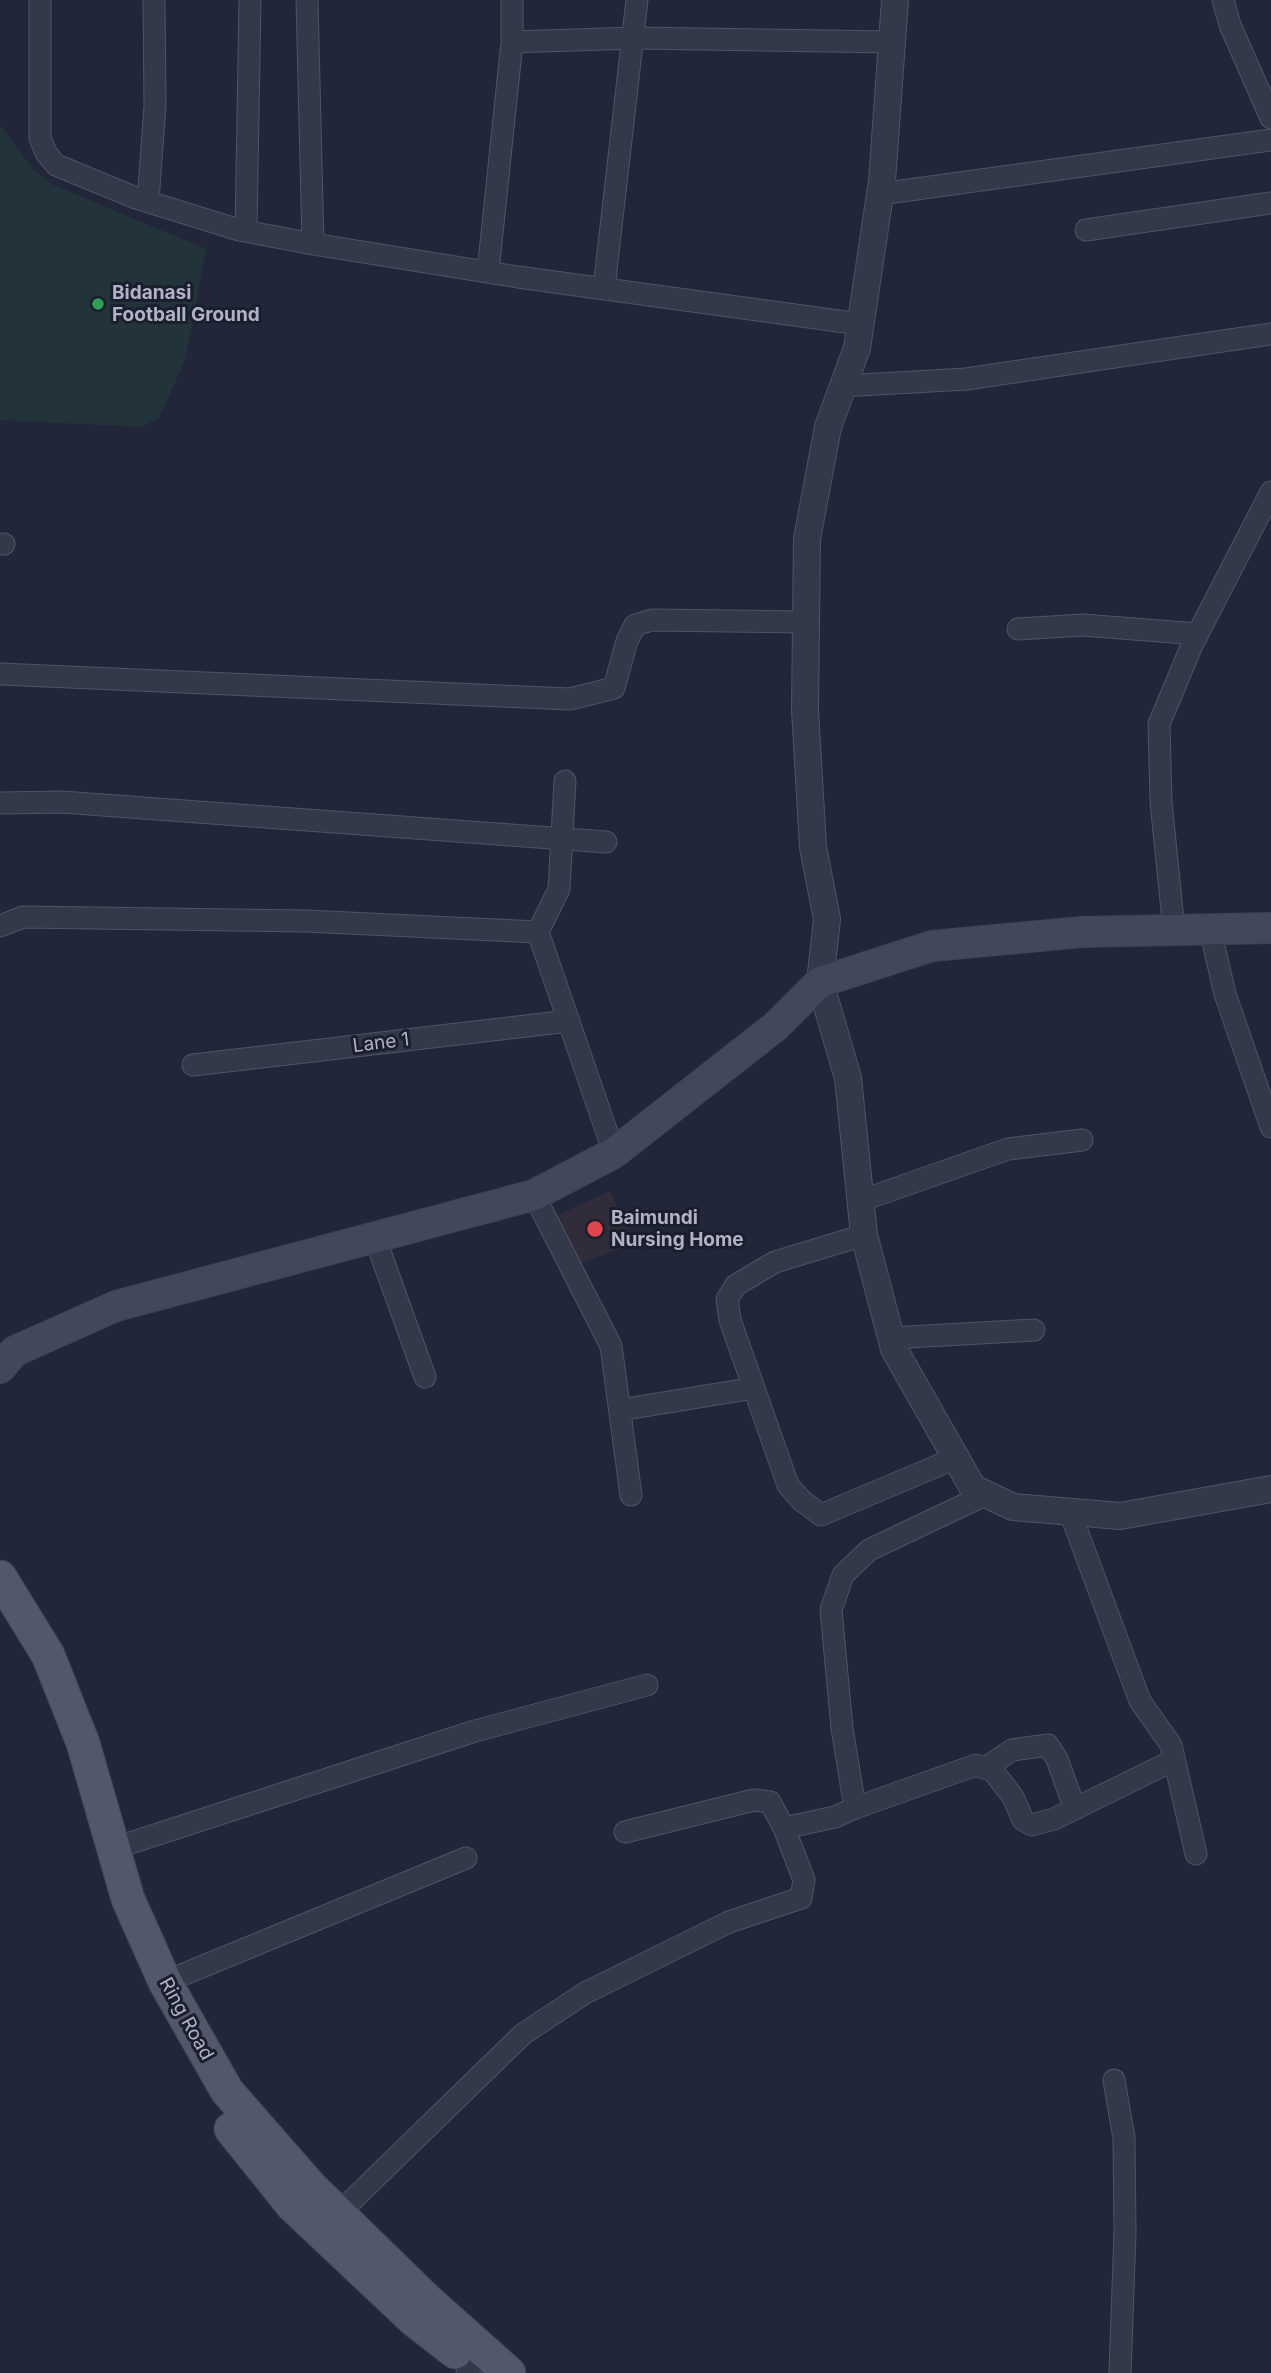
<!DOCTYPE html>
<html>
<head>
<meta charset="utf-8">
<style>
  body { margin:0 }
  canvas { display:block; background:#212639 }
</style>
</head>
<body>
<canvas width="1271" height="2373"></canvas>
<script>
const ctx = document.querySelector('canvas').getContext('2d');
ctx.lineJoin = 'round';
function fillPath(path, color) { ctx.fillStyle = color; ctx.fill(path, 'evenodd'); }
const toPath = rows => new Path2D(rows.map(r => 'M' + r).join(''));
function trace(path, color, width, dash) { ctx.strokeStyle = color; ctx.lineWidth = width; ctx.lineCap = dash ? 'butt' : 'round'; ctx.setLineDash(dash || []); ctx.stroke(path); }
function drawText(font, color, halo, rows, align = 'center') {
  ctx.font = font + ' Inter,sans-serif'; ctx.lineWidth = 6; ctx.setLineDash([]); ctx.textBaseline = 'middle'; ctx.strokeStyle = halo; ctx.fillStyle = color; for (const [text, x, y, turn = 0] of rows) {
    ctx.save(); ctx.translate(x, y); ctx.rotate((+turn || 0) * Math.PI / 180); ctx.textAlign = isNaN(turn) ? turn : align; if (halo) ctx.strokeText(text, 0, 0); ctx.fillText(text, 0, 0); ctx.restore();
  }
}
fillPath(toPath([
  [610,1191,633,1243,580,1264,556,1216]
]), '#312c3a');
fillPath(toPath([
  [0,125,34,170,51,184,206,249,185,360,159,418,141,427,0,420]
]), '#23333a');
const minor = toPath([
  [40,0,40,138,46,153,56,165,136,198,239,230,313,244,518,277,860,324],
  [307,0,313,244],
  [512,0,512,42,635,38,892,42],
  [1223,0,1230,25,1271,118],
  [880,194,1271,140],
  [148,201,155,106,154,0],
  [1086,230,1271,203],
  [246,231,250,0],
  [488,272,512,42],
  [604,288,637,0],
  [843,386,966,379,1271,334],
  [0,544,4,544],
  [1018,629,1083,625,1198,634],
  [0,674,570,699,614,688,627,641,635,625,652,620,806,622],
  [0,803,62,802,606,842],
  [0,926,23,917,306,921,538,932,614,1153],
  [1210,929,1225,994,1271,1127],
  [1174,930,1161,802,1159,724,1192,645,1271,492],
  [538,932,559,889,565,781],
  [193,1065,569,1021],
  [534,1195,611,1346,631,1495],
  [860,1201,1008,1149,1082,1140],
  [864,1235,775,1262,736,1285,727,1299,730,1320,788,1485,801,1500,821,1515,956,1458],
  [375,1238,425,1377],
  [891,1338,1034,1330],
  [620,1410,754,1388],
  [1070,1512,1140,1701,1171,1745,1196,1854],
  [985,1768,1012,1750,1048,1745,1057,1759,1075,1809],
  [855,1808,976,1765,993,1771,1013,1797,1023,1820,1032,1825,1054,1819,1174,1760],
  [784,1828,835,1817,855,1808,842,1728,831,1610,843,1575,869,1550,987,1494],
  [112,1849,475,1731,647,1685],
  [165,1982,466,1858],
  [1114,2080,1124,2138,1125,2233,1120,2373],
  [339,2213,523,2034,585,1993,729,1922,801,1898,804,1880,784,1828,770,1802,754,1800,625,1832],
  [467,2373,472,2366]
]);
const tertiary = toPath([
  [895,0,882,181,857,348,828,427,807,539,805,710,813,847,827,919,820,982,848,1078,864,1235,894,1349,973,1488,1013,1507,1120,1516,1271,1489]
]);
const secondary = toPath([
  [0,1368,15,1351,116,1306,534,1195,614,1153,776,1026,820,982,932,946,1082,932,1271,928]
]);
const primary = toPath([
  [0,1577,48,1655,83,1743,128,1899,165,1982,227,2091,311,2187,426,2299,509,2373],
  [231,2129,292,2205,414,2320,455,2352]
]);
trace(minor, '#4f5364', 23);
trace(tertiary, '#4f5364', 28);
trace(secondary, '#3e4252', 32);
trace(primary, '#3e4252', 35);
trace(minor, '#343949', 21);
trace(tertiary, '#343949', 26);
trace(secondary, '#42475c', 30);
trace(primary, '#525769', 33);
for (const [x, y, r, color] of [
  [98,304,7,"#2e9e5b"],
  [595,1229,9,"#e0444e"]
]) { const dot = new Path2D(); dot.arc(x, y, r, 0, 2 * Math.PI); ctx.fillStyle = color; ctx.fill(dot); trace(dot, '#1a1e2d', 2.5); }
drawText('bold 19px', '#afb3c5', '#1a1e2d', [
  ["Bidanasi",112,293],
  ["Football Ground",112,315],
  ["Baimundi",611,1218],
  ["Nursing Home",611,1240]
], 'left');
drawText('19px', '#afb3c5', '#1a1e2d', [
  ["Lane 1",381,1043,-7],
  ["Ring Road",186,2019,61]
]);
</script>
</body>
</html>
